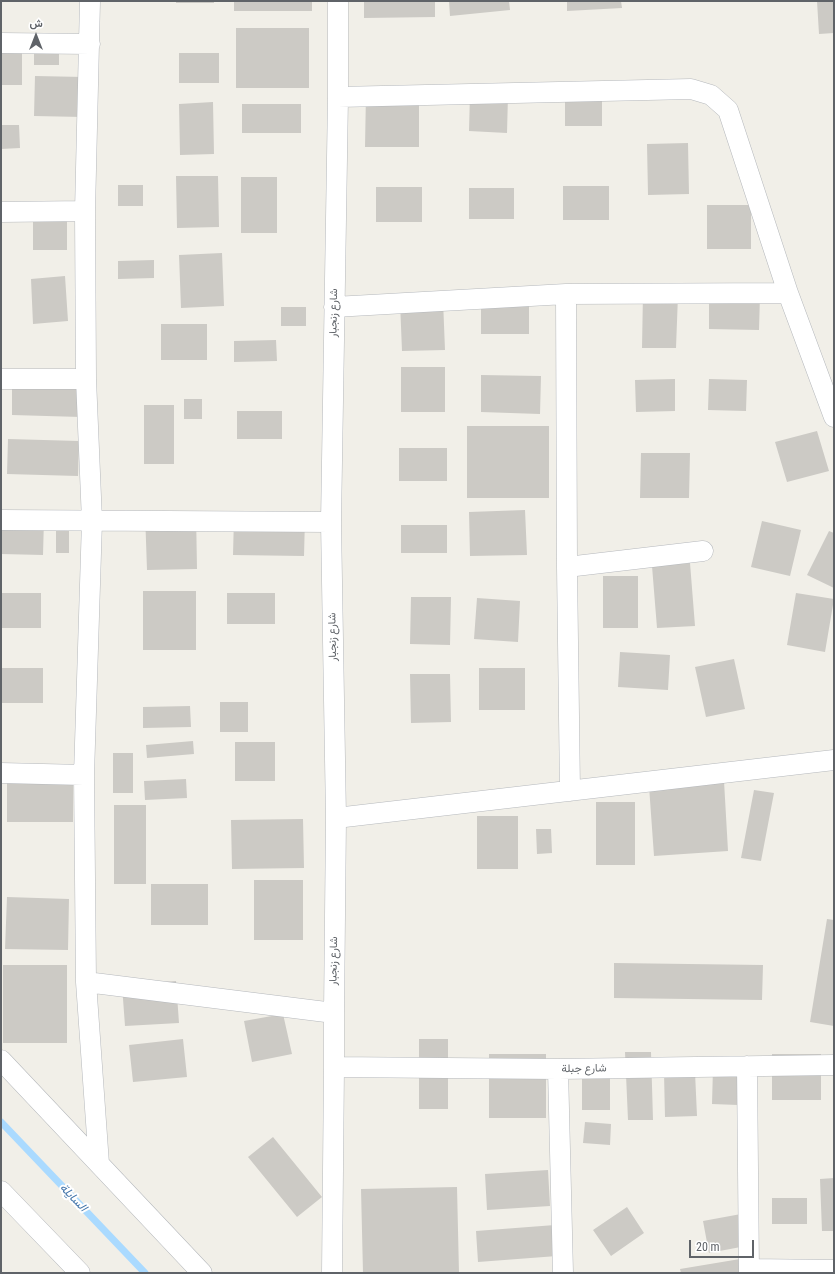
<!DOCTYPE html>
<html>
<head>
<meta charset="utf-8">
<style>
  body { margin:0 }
  #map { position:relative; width:835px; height:1274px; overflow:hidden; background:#f1efe8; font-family:"Roboto Condensed",Vazirmatn,sans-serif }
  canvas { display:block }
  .frame { position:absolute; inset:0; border:2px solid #5f6368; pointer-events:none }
  .north { position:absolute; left:16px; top:16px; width:40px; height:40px; -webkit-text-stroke:3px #fff; paint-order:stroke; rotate:0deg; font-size:11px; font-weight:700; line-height:16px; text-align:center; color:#5f6368 }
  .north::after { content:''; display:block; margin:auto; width:14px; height:18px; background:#5f6368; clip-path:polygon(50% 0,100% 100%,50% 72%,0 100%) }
  .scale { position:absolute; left:689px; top:1240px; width:65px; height:18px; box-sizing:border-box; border:2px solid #5f6368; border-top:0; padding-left:5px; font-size:12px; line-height:14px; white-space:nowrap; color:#5f6368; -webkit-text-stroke:3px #fff; paint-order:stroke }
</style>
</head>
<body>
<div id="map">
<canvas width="835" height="1274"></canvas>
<div class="frame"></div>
<div class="north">ش</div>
<div class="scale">20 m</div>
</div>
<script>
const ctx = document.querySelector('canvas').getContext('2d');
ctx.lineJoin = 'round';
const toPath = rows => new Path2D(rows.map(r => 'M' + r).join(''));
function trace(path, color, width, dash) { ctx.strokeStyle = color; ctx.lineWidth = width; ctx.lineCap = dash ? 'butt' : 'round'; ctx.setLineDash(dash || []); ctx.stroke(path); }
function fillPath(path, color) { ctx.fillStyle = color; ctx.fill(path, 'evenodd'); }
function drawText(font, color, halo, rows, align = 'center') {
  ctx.font = font + ' "Roboto Condensed",Vazirmatn,sans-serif'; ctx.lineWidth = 4; ctx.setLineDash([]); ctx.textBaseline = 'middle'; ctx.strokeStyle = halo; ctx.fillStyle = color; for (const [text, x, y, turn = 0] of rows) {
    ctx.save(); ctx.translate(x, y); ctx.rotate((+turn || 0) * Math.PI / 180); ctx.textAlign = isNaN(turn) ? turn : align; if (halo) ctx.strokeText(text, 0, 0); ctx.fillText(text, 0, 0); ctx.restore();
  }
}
trace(toPath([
  [1,1122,145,1273]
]), '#aadaff', 7);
fillPath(toPath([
  [176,1,214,1,214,3,176,3],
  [234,1,312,1,312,11,234,11],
  [364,1,435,1,435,17,364,18],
  [449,1,509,1,510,10,450,16],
  [567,1,621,1,622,8,567,11],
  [817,1,834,1,834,33,819,34],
  [236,28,309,28,309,88,236,88],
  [1,37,22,37,22,85,1,85],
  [34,38,59,38,59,65,34,65],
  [179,53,219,53,219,83,179,83],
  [35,76,84,77,83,117,34,116],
  [366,93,419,94,419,147,365,147],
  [470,94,508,95,507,133,469,131],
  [565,96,602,96,602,126,565,126],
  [213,102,214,154,180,155,179,104],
  [242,104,301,104,301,133,242,133],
  [1,125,19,125,20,148,1,149],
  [688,143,689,194,648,195,647,144],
  [176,176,218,176,219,227,177,228],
  [241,177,277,177,277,233,241,233],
  [118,185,143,185,143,206,118,206],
  [563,186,609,186,609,220,563,220],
  [376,187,422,187,422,222,376,222],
  [469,188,514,188,514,219,469,219],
  [707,205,751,205,751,249,707,249],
  [33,206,67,206,67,250,33,250],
  [222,253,224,306,181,308,179,255],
  [154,260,154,278,118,279,118,261],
  [65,276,68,321,33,324,31,279],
  [643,293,678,295,676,348,642,348],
  [709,293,760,295,759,330,709,329],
  [481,294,529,294,529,334,481,334],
  [443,300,445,350,402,351,400,302],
  [281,307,306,307,306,326,281,326],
  [161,324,207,324,207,360,161,360],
  [276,340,277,361,234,362,234,341],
  [401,367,445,367,445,412,401,412],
  [481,375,541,376,540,414,481,412],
  [675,379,675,411,636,412,635,380],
  [709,379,747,380,746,411,708,410],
  [12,384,81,386,81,417,12,415],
  [184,399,202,399,202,419,184,419],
  [144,405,174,405,174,464,144,464],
  [237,411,282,411,282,439,237,439],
  [467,426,549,426,549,498,467,498],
  [817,431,829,471,787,482,775,442],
  [8,439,79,441,78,476,7,474],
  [399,448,447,448,447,481,399,481],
  [641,453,690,453,689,498,640,498],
  [525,510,527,555,470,556,469,512],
  [145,512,196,512,197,569,147,570],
  [234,517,305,518,304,556,233,555],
  [1,518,44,519,43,555,1,554],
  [762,521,801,530,790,576,751,567],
  [401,525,447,525,447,553,401,553],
  [56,531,69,531,69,553,56,553],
  [829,531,834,533,834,588,807,575],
  [690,563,695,626,657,628,652,566],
  [603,576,638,576,638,628,603,628],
  [143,591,196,591,196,650,143,650],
  [1,593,41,593,41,628,1,628],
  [227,593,275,593,275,624,227,624],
  [796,593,834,599,825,652,787,645],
  [411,597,451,597,450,645,410,644],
  [477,598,520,601,518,642,474,639],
  [620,652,670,655,668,690,618,687],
  [734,659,745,709,706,717,695,667],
  [1,668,43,668,43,703,1,703],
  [479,668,525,668,525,710,479,710],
  [410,674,450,674,451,722,411,723],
  [220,702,248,702,248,732,220,732],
  [190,706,191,727,143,728,143,707],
  [193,741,194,754,147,758,146,745],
  [235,742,275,742,275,781,235,781],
  [113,753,133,753,133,793,113,793],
  [7,770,73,770,73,822,7,822],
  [186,779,187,798,145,800,144,781],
  [724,781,728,851,654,856,649,786],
  [754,790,774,793,761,861,741,858],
  [596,802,635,802,635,865,596,865],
  [114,805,146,805,146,884,114,884],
  [477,816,518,816,518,869,477,869],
  [303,819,304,868,232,869,231,820],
  [536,829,551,829,552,853,537,854],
  [254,880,303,880,303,940,254,940],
  [151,884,208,884,208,925,151,925],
  [7,897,69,899,68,950,5,949],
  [827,919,834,920,834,1026,810,1022],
  [614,963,763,965,762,1000,614,998],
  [3,965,67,965,67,1043,3,1043],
  [176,981,179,1023,125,1026,122,985],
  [283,1014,292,1054,252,1062,244,1021],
  [183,1039,187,1077,133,1082,129,1045],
  [419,1039,448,1039,448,1109,419,1109],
  [625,1052,651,1052,653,1120,628,1120],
  [489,1054,546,1054,546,1118,489,1118],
  [772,1054,821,1054,821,1100,772,1100],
  [582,1065,610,1065,610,1110,582,1110],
  [713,1068,739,1068,738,1105,712,1104],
  [695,1072,697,1116,665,1117,664,1073],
  [585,1122,611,1124,610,1145,583,1143],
  [273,1137,322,1197,297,1217,248,1157],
  [548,1170,550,1206,487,1210,485,1174],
  [834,1178,834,1231,822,1231,820,1179],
  [457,1187,459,1273,363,1273,361,1189],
  [772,1198,807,1198,807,1224,772,1224],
  [627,1207,644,1233,611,1256,593,1230],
  [741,1214,746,1246,709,1253,703,1221],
  [555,1225,557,1256,478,1262,476,1231],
  [740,1259,742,1273,681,1273,680,1269]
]), '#cccac5');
const minor = toPath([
  [90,1,85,211,86,379,92,521,84,775,86,982,99,1164],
  [1,43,90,44],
  [338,97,691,89,711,95,728,110,788,293,834,417],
  [1,212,85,211],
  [566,294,567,567,570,791],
  [334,307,566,294,788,293],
  [1,379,86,379],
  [1,520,331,522],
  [567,567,703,551],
  [1,773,84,775],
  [336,818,834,760],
  [86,982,334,1013],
  [1,1060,202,1273],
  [747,1066,749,1273],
  [334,1067,558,1069,834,1065],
  [558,1069,563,1273],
  [1,1191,80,1273],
  [749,1269,834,1270],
  [332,1273,334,1067,334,1013,336,818,331,522,338,97,338,1]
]);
trace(minor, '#b5b8bc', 21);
trace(minor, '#fff', 20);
drawText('11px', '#5f6368', '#fff', [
  ["شارع زنجبار",334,313,-89],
  ["شارع زنجبار",333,637,-91],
  ["شارع زنجبار",334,961,-89],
  ["شارع جبلة",584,1069,-1]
]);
drawText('italic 12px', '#4174aa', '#fff', [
  ["السايلة",73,1198,46]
]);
</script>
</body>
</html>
